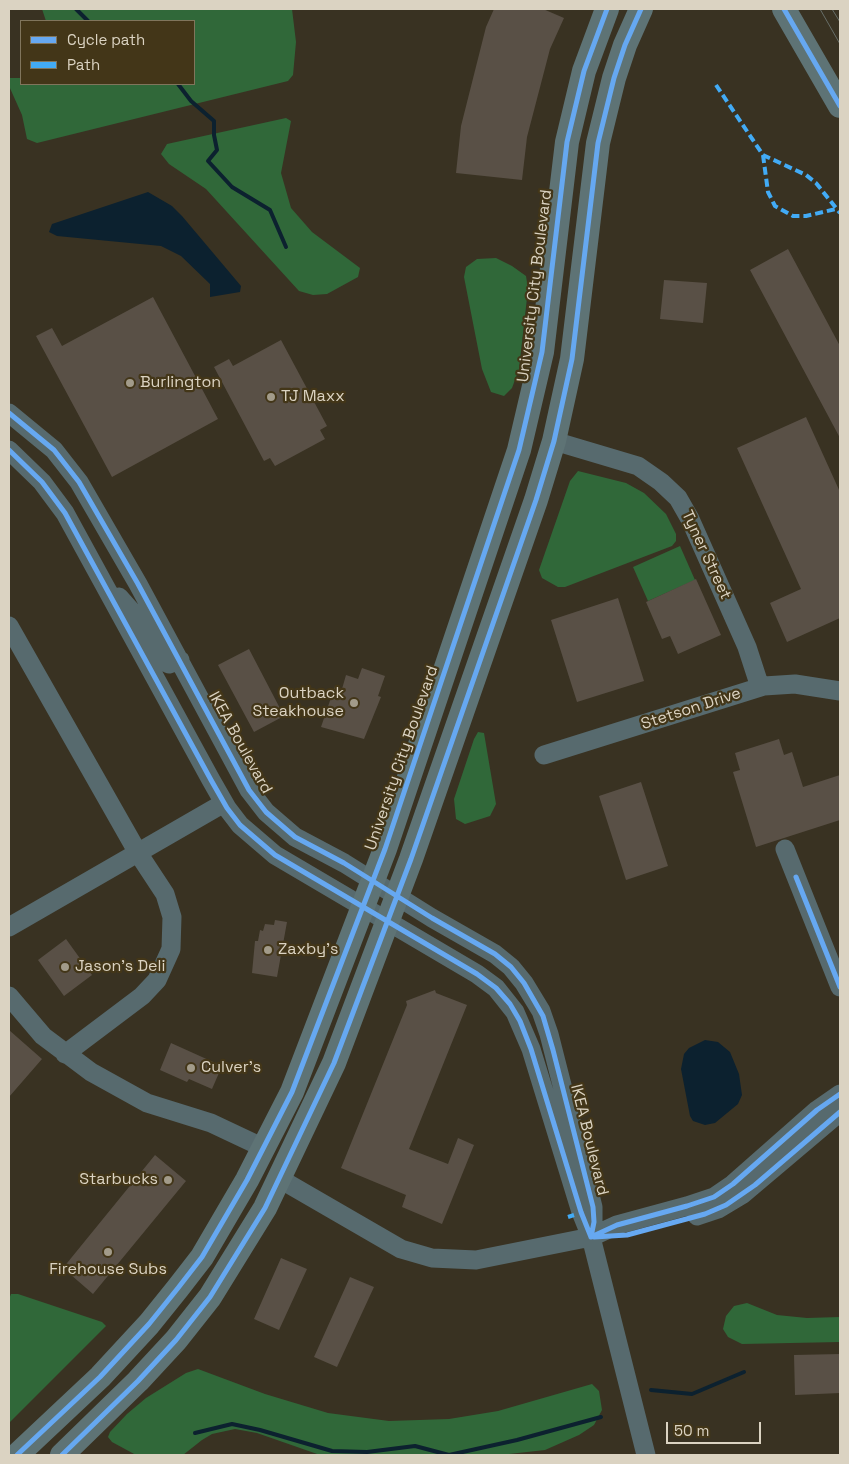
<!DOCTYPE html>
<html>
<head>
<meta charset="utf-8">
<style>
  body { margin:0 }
  #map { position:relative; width:849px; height:1464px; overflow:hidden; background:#393222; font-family:"Space Grotesk",sans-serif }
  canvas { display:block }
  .frame { position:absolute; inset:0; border:10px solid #dbd3c2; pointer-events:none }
  .legend { position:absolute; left:20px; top:20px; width:175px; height:65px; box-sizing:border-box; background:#433618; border:1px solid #80755c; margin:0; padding:6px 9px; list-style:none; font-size:15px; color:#dbd3c2 }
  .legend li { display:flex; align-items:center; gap:10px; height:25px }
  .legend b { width:25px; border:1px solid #80755c }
  .scale { position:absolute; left:666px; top:1422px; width:95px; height:22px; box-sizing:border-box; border:2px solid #dbd3c2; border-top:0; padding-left:6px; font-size:15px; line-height:18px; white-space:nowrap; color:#dbd3c2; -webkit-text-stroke:4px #433618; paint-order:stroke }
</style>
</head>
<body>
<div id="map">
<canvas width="849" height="1464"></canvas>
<div class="frame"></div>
<ul class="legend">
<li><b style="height:6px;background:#66a8f1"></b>Cycle path</li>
<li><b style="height:6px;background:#42abf6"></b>Path</li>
</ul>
<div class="scale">50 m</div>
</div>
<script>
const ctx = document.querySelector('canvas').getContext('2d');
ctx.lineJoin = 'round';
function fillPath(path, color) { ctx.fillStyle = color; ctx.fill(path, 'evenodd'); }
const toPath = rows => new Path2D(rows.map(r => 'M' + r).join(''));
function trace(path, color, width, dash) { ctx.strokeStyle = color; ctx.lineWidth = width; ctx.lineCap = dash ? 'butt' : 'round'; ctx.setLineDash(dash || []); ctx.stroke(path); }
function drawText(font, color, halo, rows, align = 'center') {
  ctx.font = font + ' "Space Grotesk",sans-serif'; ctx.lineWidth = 4.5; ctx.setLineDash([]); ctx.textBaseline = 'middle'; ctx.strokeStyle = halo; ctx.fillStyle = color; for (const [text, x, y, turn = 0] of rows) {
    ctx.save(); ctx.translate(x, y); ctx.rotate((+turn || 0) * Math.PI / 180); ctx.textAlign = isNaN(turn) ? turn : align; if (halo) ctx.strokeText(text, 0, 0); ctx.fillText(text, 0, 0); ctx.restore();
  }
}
fillPath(toPath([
  [42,9,292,9,296,42,293,75,288,81,37,143,27,139,22,115,9,86,9,78,21,78,21,84,194,84,194,21,46,21],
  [286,118,291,121,281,173,291,208,312,232,360,268,358,277,327,294,313,295,299,291,206,189,169,164,161,154,167,144],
  [496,258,512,266,526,276,528,289,519,369,512,388,504,396,491,392,482,369,464,277,466,267,477,259],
  [578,471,626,483,644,493,666,514,676,534,676,541,672,546,565,587,558,587,542,578,539,570,570,481],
  [680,546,695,580,648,601,633,567],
  [478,732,484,733,496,804,490,816,465,824,456,819,454,799,474,739],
  [11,1294,18,1294,102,1322,106,1326,9,1423,9,1299],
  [747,1303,777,1315,807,1318,840,1317,840,1342,742,1344,728,1337,723,1329,726,1316,734,1306],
  [198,1369,265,1394,328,1413,389,1421,449,1419,498,1411,592,1384,599,1391,602,1410,594,1425,579,1435,545,1450,500,1455,320,1455,257,1433,235,1429,212,1434,202,1440,183,1455,136,1455,112,1442,108,1437,110,1432,127,1414,146,1398,186,1373]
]), '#306839');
fillPath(toPath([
  [148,192,172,206,182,216,241,286,240,292,210,297,210,284,181,256,161,246,57,236,49,232,52,224],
  [705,1040,718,1042,730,1052,739,1074,742,1095,738,1104,715,1123,705,1125,693,1121,690,1116,681,1069,684,1054,689,1048]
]), '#0c212f');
trace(toPath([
  [76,9,88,21],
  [178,84,191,101,214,121,214,135,217,150,208,161,232,187,270,210,286,247],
  [651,1390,692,1394,744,1372],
  [195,1433,232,1424,260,1430,332,1451,367,1452,415,1446,449,1455,517,1440,601,1417]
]), '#0c212f', 4);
fillPath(toPath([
  [494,9,543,9,564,18,550,49,527,137,522,180,456,173,461,126,486,27],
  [788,249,840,346,840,438,750,270],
  [664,280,707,283,703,323,660,319],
  [153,297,218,419,112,477,36,336,52,328,62,346],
  [281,340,327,426,320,430,325,439,275,466,270,458,264,461,214,367,229,359,233,366],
  [806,417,840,492,840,618,787,642,770,603,801,589,737,448],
  [696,579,721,635,678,654,670,636,662,639,646,602],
  [618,598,644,681,577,702,551,620],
  [249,649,284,716,254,732,218,665],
  [362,668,385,676,378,696,381,697,364,739,321,727,335,686,342,689,346,675,358,679],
  [779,739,784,755,792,752,803,787,840,775,840,820,756,847,733,772,740,770,735,753],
  [641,782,668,866,626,880,599,796],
  [275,920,287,922,277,977,252,973,255,941,258,941,260,930,263,931,265,924,274,925],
  [66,939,92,975,64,996,38,960],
  [435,990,436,993,467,1005,409,1149,448,1164,458,1138,474,1145,442,1224,402,1207,406,1195,341,1168,407,1005,406,1001],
  [9,1030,42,1059,9,1097],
  [171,1043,222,1066,212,1089,189,1079,187,1082,160,1070],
  [155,1155,186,1181,93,1294,63,1268],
  [281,1258,307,1269,279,1330,254,1319],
  [350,1277,374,1287,337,1367,314,1357],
  [840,1354,840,1393,795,1395,794,1355]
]), '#595046');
trace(toPath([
  [9,413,54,450,79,482,138,584,249,790,266,812,295,837,344,863,432,918,495,954,511,967,524,983,541,1011,549,1034,589,1191,593,1207,593,1228],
  [554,441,638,466,661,482,678,498,690,519,747,647,760,687],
  [9,450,42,482,65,513,211,780,227,808,240,825,275,855,477,974,496,988,515,1012,531,1049,581,1212,591,1237,646,1455],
  [119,597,142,623,163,661,169,664,180,660],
  [9,626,138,853,165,894,172,917,171,949,157,980,142,996,65,1054],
  [544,755,764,686,795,684,840,691],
  [785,849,840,987],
  [9,927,224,803],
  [9,996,43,1036,91,1072,147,1103,211,1123,264,1148],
  [280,1179,401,1249,432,1258,476,1260,591,1237,617,1225,687,1206,714,1197,733,1184,817,1110,840,1094],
  [697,1216,718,1209,743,1194,840,1112]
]), '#576a6e', 19);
trace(toPath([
  [784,9,840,106],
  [17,1455,100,1377,149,1324,178,1288,202,1257,247,1180,292,1092,385,849,519,450,542,352,567,142,584,71,607,9],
  [62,1455,138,1381,176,1340,210,1297,265,1208,334,1063,411,859,536,500,554,441,572,359,598,143,614,78,625,45,641,9]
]), '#5e7375', 24);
trace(toPath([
  [820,9,840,44],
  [832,9,840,22]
]), '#676e68', 1);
trace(toPath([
  [716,85,763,155,806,175,816,183,840,213],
  [763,155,768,192,775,206,793,216,806,216,836,209],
  [568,1217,574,1215]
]), '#42abf6', 4, [8, 4]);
trace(toPath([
  [784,9,840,106],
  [9,413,54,450,79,482,138,584,249,790,266,812,295,837,344,863,432,918,495,954,511,967,524,983,543,1016,553,1050,593,1207,594,1222,591,1237],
  [9,450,42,482,65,513,211,780,227,808,240,825,275,855,477,974,496,988,510,1004,520,1021,531,1049,581,1212,591,1237],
  [796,877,840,987],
  [591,1237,617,1225,687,1206,714,1197,733,1184,817,1110,840,1094],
  [594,1237,627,1235,705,1214,726,1205,755,1185,840,1112],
  [17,1455,100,1377,149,1324,178,1288,202,1257,247,1180,292,1092,385,849,519,450,542,352,567,142,584,71,607,9],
  [62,1455,138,1381,176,1340,210,1297,265,1208,334,1063,411,859,536,500,554,441,572,359,598,143,614,78,625,45,641,9]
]), '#66a8f1', 5);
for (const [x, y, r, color] of [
  [130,383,5,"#a29b8a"],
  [271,397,5,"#a29b8a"],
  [354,703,5,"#a29b8a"],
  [268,950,5,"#a29b8a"],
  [65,967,5,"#a29b8a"],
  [191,1068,5,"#a29b8a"],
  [168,1180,5,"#a29b8a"],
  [108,1252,5,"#a29b8a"]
]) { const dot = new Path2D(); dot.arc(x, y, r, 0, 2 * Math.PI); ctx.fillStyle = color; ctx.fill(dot); trace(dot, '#433618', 2); }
drawText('16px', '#dbd3c2', '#433618', [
  ["University City Boulevard",535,286,-83],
  ["Tyner Street",706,555,65],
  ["Stetson Drive",691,709,-18],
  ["IKEA Boulevard",240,743,61],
  ["University City Boulevard",402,758,-71],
  ["IKEA Boulevard",589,1140,76]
]);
drawText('16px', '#dbd3c2', '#433618', [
  ["Burlington",140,383],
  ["TJ Maxx",281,397],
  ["Outback",344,694,"right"],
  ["Steakhouse",344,712,"right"],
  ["Zaxby's",278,950],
  ["Jason's Deli",75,967],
  ["Culver's",201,1068],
  ["Starbucks",158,1180,"right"],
  ["Firehouse Subs",108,1270,"center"]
], 'left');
</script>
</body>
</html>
